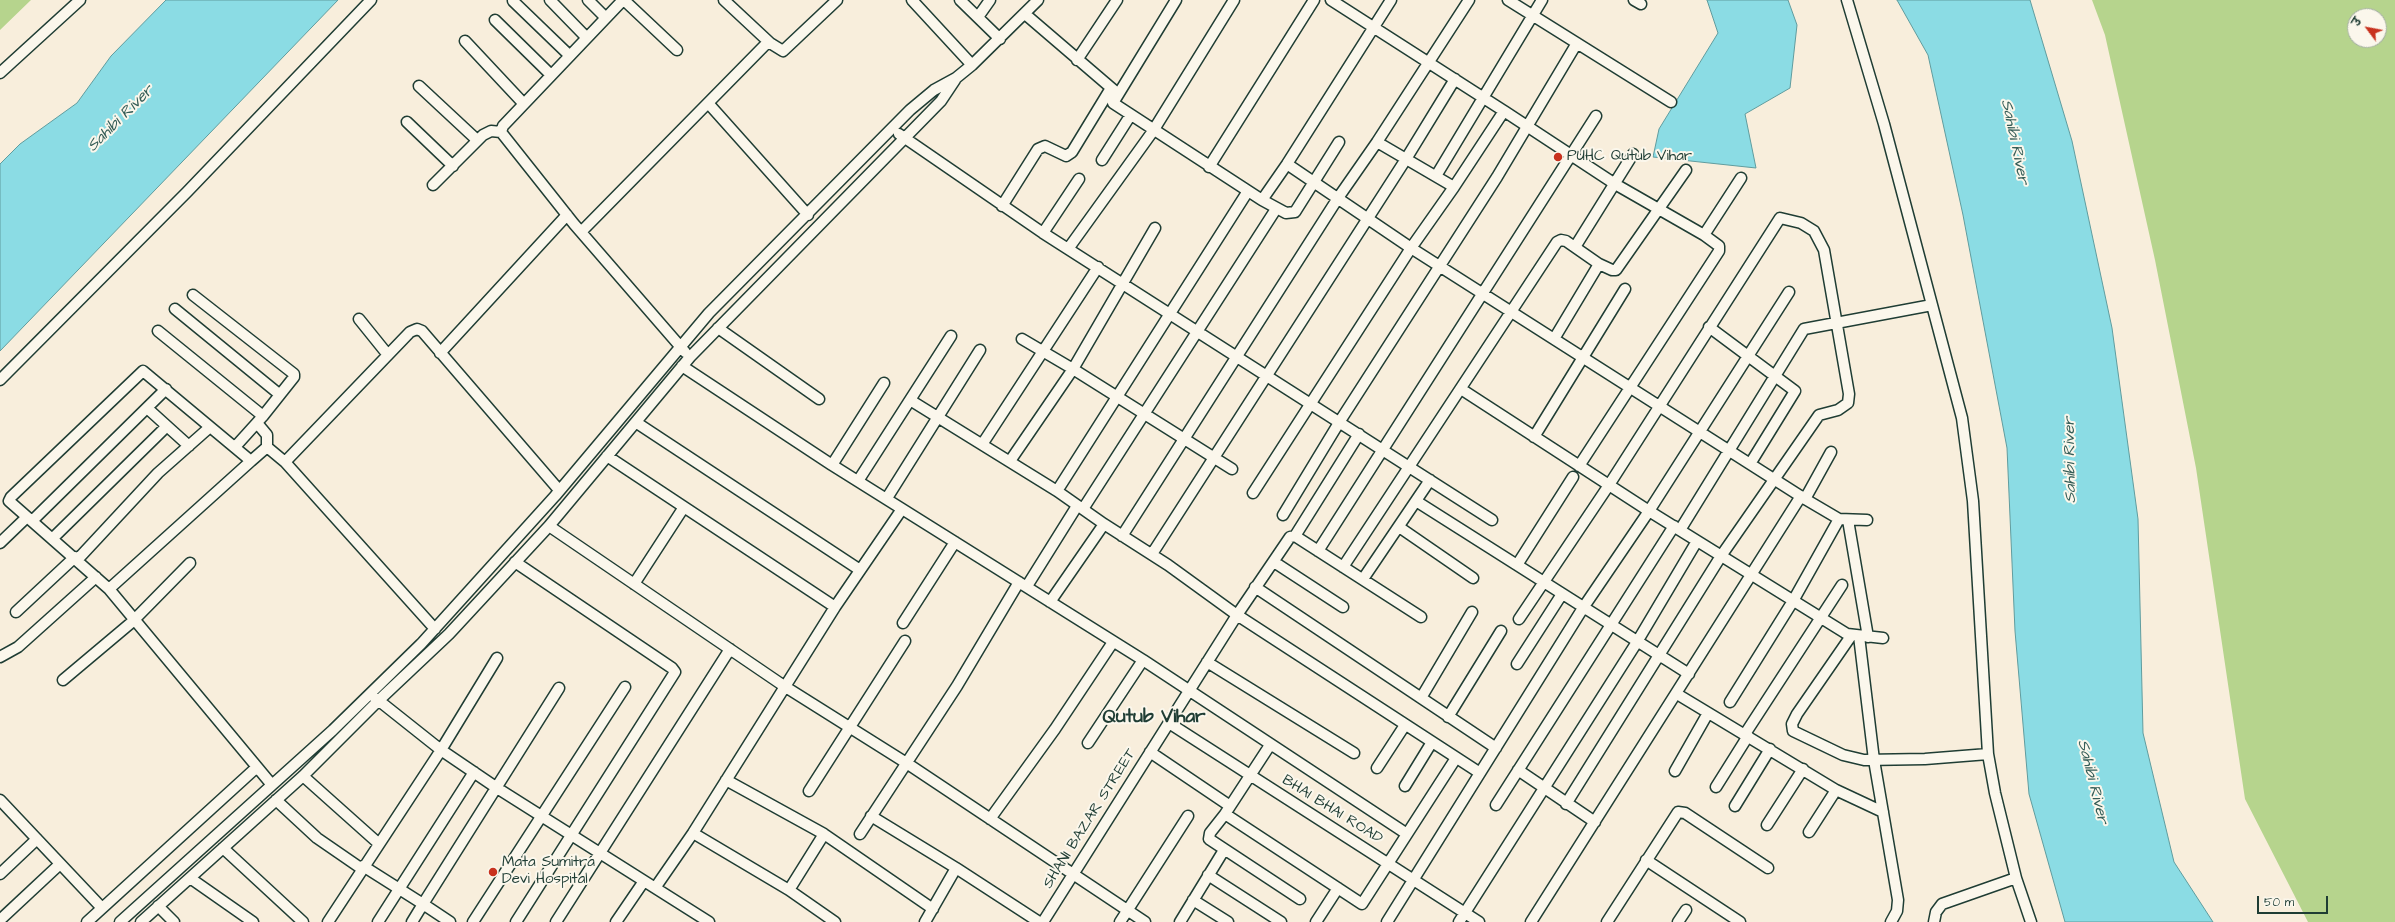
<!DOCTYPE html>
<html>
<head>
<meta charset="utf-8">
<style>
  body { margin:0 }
  #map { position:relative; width:2395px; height:922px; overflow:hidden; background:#f8eedc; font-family:"Architects Daughter","Playpen Sans Deva",sans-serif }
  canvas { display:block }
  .north { position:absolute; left:2347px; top:8px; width:40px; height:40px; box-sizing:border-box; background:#fbf7ec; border:1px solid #a3ada2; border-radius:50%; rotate:302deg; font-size:11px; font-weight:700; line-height:16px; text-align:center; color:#1f3d34 }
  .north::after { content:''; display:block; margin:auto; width:14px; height:18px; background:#c8321e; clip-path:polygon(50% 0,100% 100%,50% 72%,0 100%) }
  .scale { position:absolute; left:2257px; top:896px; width:71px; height:18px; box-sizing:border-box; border:2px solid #1f3d34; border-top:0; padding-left:5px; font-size:12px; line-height:14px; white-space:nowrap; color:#1f3d34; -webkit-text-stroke:3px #fbf7ec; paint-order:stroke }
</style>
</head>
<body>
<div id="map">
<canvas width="2395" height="922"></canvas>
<div class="north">उ</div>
<div class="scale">50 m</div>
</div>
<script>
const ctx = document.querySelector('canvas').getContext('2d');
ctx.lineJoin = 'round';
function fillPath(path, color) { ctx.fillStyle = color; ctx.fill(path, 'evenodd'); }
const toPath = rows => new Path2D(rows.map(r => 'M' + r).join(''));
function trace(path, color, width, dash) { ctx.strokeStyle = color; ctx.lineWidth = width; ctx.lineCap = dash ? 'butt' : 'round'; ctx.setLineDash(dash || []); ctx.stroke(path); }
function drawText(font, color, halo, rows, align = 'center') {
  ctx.font = font + ' "Architects Daughter",sans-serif'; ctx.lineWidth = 4; ctx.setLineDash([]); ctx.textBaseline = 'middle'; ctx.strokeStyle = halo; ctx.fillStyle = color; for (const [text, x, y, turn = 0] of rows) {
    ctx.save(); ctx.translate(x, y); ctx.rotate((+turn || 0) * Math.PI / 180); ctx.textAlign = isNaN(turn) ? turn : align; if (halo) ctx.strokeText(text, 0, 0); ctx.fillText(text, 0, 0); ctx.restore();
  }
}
fillPath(toPath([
  [0,0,31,0,0,30],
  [2092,0,2395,0,2395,922,2308,922,2245,799,2196,468,2155,260,2105,35],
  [2355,16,2379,16,2379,40,2355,40]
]), '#b6d48d');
const water = toPath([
  [166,0,338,0,0,351,0,164,20,144,77,103,111,56,166,0],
  [1707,0,1788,0,1797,25,1790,88,1745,114,1756,168,1653,157,1659,129,1718,33,1707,0],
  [1897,0,2030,0,2072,141,2112,328,2138,519,2143,733,2174,862,2213,922,2065,922,2029,794,2015,631,2007,448,1963,215,1928,55,1897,0]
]);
fillPath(water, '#8bdce4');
trace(water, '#609c9e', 1);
const minor = toPath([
  [550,0,586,37],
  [588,0,605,17],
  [623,0,503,126,501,132,574,224,685,352],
  [624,0,677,50],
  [724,0,770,43,783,51,837,0],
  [912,0,972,65],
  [960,0,1000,39],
  [1176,0,1113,103,1262,200,1287,164,1391,0],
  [1508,0,1671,102],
  [1634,0,1641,4],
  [1847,0,1884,124,1962,418,1973,501,1988,754,1995,793,2016,878,2031,922],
  [513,1,569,55],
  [1025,14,1116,92],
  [978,17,990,0],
  [495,20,551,75],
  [465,41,524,104],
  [1077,60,1117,0],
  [0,73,80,0],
  [419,86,477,140],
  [708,103,808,215],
  [1504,111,1615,184,1704,235,1719,246,1719,251,1579,466],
  [407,122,453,166],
  [899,134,1043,233,1492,520],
  [1377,142,1454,187],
  [1102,160,1130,116],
  [1287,164,1411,248,1805,499,1839,519,1867,520],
  [1209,167,1314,0],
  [1436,176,1542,0],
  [433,185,483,135,491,131,501,132],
  [1262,200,1286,213,1295,212,1339,142],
  [1002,206,1038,149,1045,146,1066,156,1072,152,1111,88],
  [1155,228,1073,369,1232,469],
  [581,232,768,42],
  [1043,233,1079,179],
  [1704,235,1741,178],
  [1575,247,1633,154],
  [1068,249,1153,131,1234,0],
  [193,295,294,374,294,377,263,416,235,447],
  [175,309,279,394],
  [359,319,388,355],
  [1709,327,1795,391,1750,464],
  [718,328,819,399],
  [158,331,263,416],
  [1554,339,1599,264],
  [440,353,567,215],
  [682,366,832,465,1143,660,1407,834],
  [0,380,187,192,371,0],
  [1461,389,1649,511,1847,634,1883,638],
  [910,400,1057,491,1104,524,1168,565,1237,615,1480,773],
  [147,408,189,446],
  [257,423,267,435,267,447],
  [637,423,860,570],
  [1534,437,1625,289],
  [983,443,1098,267],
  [607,456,835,607],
  [251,461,267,447,285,462,435,629],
  [1010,461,1073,369,1022,339],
  [285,462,410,332,417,329,422,331,559,490],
  [832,465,884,383],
  [858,481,951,336],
  [1057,491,1248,191],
  [1253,493,1411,248,1454,187,1504,111,1331,0],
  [887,498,980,350],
  [1805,499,1831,452],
  [1416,501,1689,674],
  [1083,509,1276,209],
  [1283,515,1340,421,1497,177,1577,43],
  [1848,520,1868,637],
  [32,521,166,389],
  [549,526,784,686,908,764,1145,922],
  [1399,527,1473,578],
  [1680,530,1804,329,1932,305],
  [1122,536,1338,198,1377,142,1469,0],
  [1295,536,1359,434],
  [53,538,167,426],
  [0,543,27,517],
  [1318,551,1596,116],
  [1152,554,1406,159,1455,79],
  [78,559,158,473,210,427],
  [515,562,672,668,675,672,516,922],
  [1274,562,1343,607],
  [1517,565,1573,477],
  [1343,567,1557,242,1561,240,1566,241,1599,264,1612,270,1616,270,1686,170],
  [1363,579,1430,480],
  [634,584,684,507],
  [1027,586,1077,506],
  [1255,587,1496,748],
  [109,589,251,461,143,371,11,497,9,501,109,589,272,785],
  [1050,602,1104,524],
  [16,612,75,557],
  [1519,619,1609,485,1780,218,1801,223,1814,231,1824,250,1849,394,1848,403,1838,410,1819,415,1721,556,1566,804],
  [903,623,955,542],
  [1851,636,1797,714,1792,724,1793,731,1843,755,1864,760,1925,759,1988,754],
  [1859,636,1874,760,1898,900,1897,911,1891,922],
  [0,657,18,647,96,577],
  [1207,662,1354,753],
  [1517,664,1562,594],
  [63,680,132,622,190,563],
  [1677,694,1836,790,1883,812],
  [373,696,441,750,497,788,709,922],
  [1421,698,1472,612],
  [1730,702,1793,601,1839,519],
  [1448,717,1501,631],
  [1169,723,1479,922],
  [1745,734,1842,585],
  [1088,743,1143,660],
  [1270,745,1225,814,1362,904,1456,758],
  [1150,752,1230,806],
  [1377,768,1405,725],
  [1518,770,1595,822],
  [1675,771,1708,713],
  [303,776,378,843],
  [726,780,824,834,933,909],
  [1405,786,1432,742],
  [1716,787,1748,736],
  [809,791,905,641],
  [0,800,102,908],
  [276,800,317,838,362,869],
  [1496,805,1674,526],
  [1735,806,1770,749],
  [1225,814,1210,833,1209,839,1300,899],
  [871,816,956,868,1039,922],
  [990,819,1055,729,1113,642],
  [1767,825,1803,769],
  [1809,832,1836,790],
  [693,833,789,890,835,922],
  [860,834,957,686,1019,582],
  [223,848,303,922],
  [1646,860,1740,922],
  [363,866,423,904,559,688],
  [0,874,37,839],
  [1208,875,1281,922],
  [190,878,253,922],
  [655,888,693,833,835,607,902,509],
  [789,890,824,834],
  [1193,900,1228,922],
  [158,906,174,922],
  [0,920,60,864],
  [87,922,257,767],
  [120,922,333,730,421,644,555,496,709,313,910,110,934,90,956,78,972,65,1038,0],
  [141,922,303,776,378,701,449,634,549,526,690,357,941,101,955,80],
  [328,922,441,750,497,658],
  [378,922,474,772],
  [412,922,423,904,450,922],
  [473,922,625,687],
  [556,922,730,649],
  [616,922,644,881],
  [925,922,956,868],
  [1043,922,1237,615,1290,537,1295,536,1421,617],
  [1120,922,1188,816],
  [1180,922,1224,850],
  [1316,922,1338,888],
  [1387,922,1583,608,1649,511,1789,292],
  [1459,922,1637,642,1697,541],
  [1531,922,1801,496],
  [1607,922,1678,812,1685,813,1768,868],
  [1678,922,1686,910],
  [1934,922,1936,912,1942,904,2016,878]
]);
trace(minor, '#1f3d34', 13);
trace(minor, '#fbf7ec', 10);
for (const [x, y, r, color] of [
  [1558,157,5,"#c8321e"],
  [493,872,5,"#c8321e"]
]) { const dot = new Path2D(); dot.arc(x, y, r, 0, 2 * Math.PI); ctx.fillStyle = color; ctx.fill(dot); trace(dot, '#fbf7ec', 1.5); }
drawText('15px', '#1f3d34', '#fbf7ec', [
  ["PUHC Qutub Vihar",1567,157],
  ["Mata Sumitra",502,863],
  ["Devi Hospital",502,880]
], 'left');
drawText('15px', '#1f3d34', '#fbf7ec', [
  ["BHAI BHAI ROAD",1332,810,32],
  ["SHANI BAZAR STREET",1090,819,-58]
]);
drawText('italic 16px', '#355d57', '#fbf7ec', [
  ["Sahibi River",121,119,-45],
  ["Sahibi River",2014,142,78],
  ["Sahibi River",2071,460,-91],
  ["Sahibi River",2092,782,76]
]);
drawText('bold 19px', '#1f3d34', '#fbf7ec', [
  ["Qutub Vihar",1154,718]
]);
</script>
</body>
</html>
